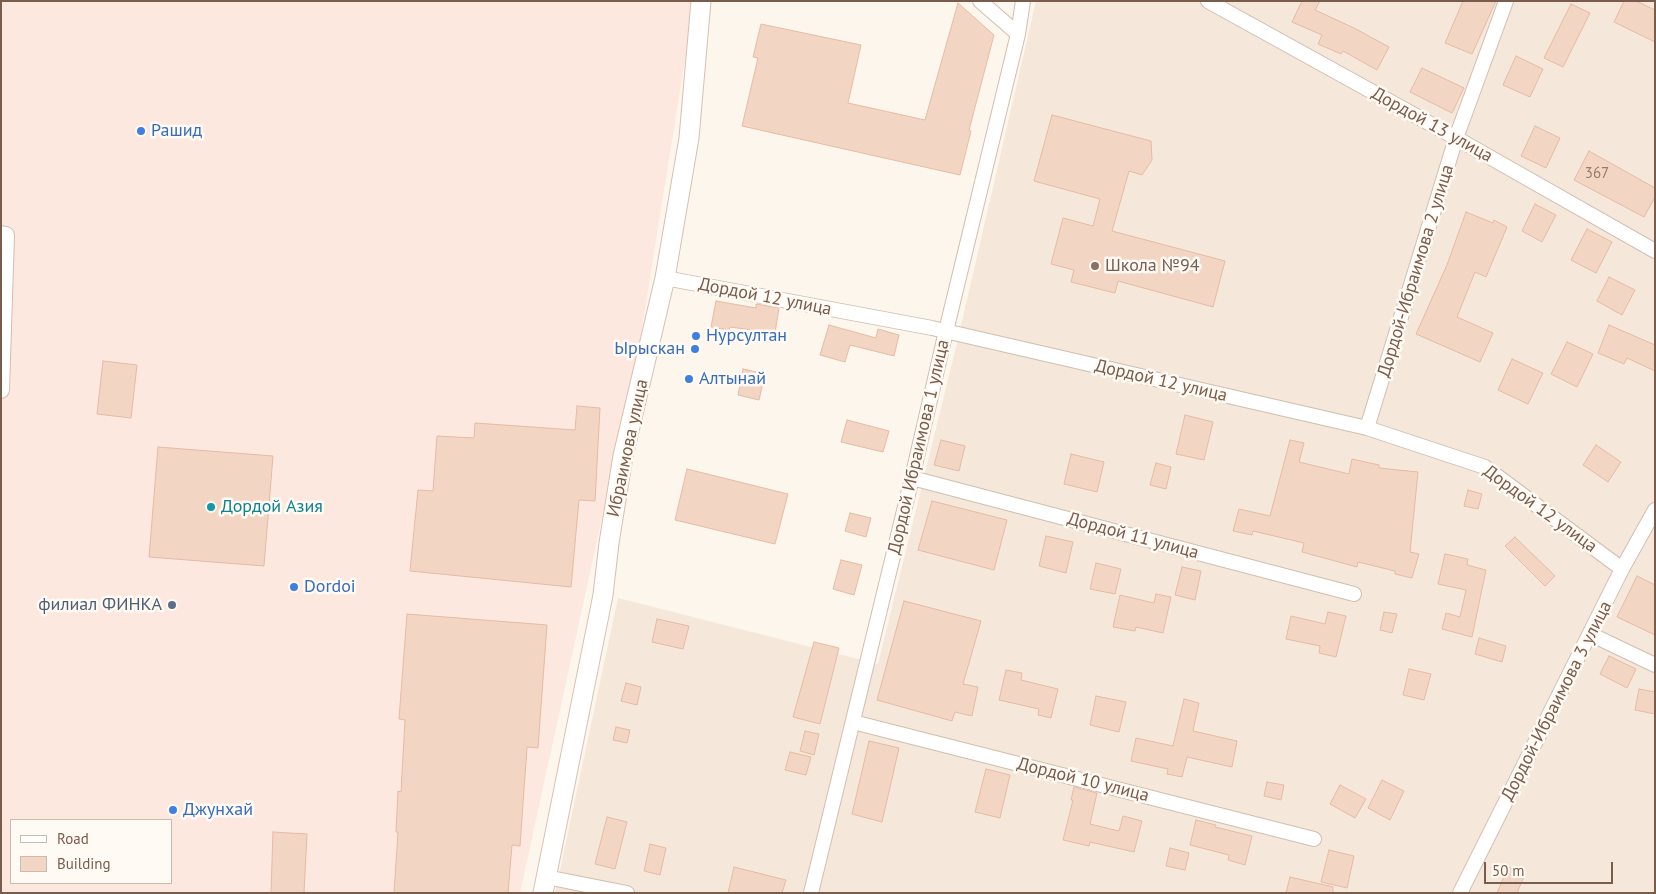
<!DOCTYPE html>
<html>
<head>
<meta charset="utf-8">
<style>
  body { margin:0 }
  #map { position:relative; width:1656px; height:894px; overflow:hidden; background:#fdf6ec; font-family:"PT Sans",sans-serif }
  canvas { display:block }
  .frame { position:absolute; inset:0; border:2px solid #7a5c4d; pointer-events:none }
  .legend { position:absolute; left:10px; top:819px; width:162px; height:65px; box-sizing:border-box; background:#fffaf3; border:1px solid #cabbb1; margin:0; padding:6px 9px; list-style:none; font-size:15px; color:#7a5c4d }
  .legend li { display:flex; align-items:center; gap:10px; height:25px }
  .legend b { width:25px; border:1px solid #cabbb1 }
  .scale { position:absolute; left:1484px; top:862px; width:129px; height:22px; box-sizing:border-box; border:2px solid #7a5c4d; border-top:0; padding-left:6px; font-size:15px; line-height:18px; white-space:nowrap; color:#7a5c4d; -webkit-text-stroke:4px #fffaf3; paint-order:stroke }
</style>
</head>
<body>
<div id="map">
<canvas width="1656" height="894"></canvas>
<div class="frame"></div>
<ul class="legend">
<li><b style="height:6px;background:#fff"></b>Road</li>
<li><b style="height:14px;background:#f3d5c3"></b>Building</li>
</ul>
<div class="scale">50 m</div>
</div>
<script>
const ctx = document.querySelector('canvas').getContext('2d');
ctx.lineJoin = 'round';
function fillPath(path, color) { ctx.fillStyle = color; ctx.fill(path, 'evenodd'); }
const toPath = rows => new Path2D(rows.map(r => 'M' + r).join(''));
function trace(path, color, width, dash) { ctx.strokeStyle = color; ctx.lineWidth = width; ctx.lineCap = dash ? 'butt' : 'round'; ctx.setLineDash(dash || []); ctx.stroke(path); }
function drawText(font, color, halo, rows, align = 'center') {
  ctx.font = font + ' "PT Sans",sans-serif'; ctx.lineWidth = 5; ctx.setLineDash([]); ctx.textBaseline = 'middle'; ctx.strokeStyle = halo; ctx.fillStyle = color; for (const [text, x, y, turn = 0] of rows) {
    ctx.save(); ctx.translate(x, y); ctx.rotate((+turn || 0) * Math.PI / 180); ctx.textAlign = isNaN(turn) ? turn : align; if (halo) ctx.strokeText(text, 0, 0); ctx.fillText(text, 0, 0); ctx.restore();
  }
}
fillPath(toPath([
  [1036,1,1655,1,1655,893,555,893,618,598,878,664,957,343]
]), '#f5e8da');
fillPath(toPath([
  [1,1,691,1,687,47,638,353,520,893,1,893],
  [11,820,171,820,171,883,11,883]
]), '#fde8e0');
const building = toPath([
  [1302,1,1320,1,1315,10,1354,28,1389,47,1377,70,1343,51,1341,54,1318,44,1322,35,1292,22,1302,1],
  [1463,1,1496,1,1472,54,1445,43,1463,1],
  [1624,1,1636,1,1655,10,1655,42,1614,22,1624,1],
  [958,3,994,35,969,130,971,131,960,175,742,126,758,58,753,57,761,24,861,45,848,103,925,120,958,3],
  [1571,4,1590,13,1563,67,1544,58,1571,4],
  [1516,56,1543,69,1530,97,1503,85,1516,56],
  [1422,68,1464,88,1452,113,1410,92,1422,68],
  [1052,115,1151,141,1152,160,1142,175,1129,171,1112,231,1225,261,1213,307,1118,281,1115,293,1071,282,1074,270,1051,264,1063,218,1093,226,1100,199,1034,181,1052,115],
  [1535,126,1560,138,1546,168,1521,156,1535,126],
  [1589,151,1655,188,1655,197,1644,217,1574,180,1589,151],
  [1535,204,1556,215,1542,242,1522,231,1535,204],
  [1466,212,1493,223,1494,220,1507,227,1486,277,1475,272,1457,317,1493,333,1480,362,1416,334,1447,265,1466,212],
  [1587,229,1612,242,1596,273,1571,260,1587,229],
  [1609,277,1635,290,1622,315,1597,301,1609,277],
  [716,301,756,308,756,304,779,308,775,333,730,327,729,330,711,327,716,301],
  [829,325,876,338,878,329,899,335,894,356,850,345,845,362,820,355,829,325],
  [1609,325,1655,345,1655,371,1627,358,1624,364,1598,353,1609,325],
  [1567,342,1593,354,1577,387,1551,374,1567,342],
  [1512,359,1543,373,1528,404,1498,390,1512,359],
  [103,361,137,365,131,418,97,414,103,361],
  [743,369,765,374,759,400,738,395,743,369],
  [577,406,600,408,595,501,579,500,571,587,410,571,418,490,433,491,437,436,474,438,475,423,575,430,577,406],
  [1185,415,1213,422,1204,460,1176,454,1185,415],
  [847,420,889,431,883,452,841,442,847,420],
  [941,440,965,446,959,471,934,465,941,440],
  [1290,440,1304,443,1299,462,1349,474,1352,459,1379,465,1379,468,1418,472,1410,552,1419,554,1412,578,1395,574,1395,571,1358,562,1357,567,1302,552,1304,543,1253,531,1252,535,1233,531,1239,509,1270,516,1290,440],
  [1596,445,1621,462,1608,482,1583,465,1596,445],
  [158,447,273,456,264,566,149,557,158,447],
  [1071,454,1104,462,1097,492,1064,484,1071,454],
  [1156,463,1171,467,1166,489,1150,485,1156,463],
  [687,469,788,494,775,544,675,520,687,469],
  [1468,490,1482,494,1478,509,1464,506,1468,490],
  [932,501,1007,520,994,570,918,550,932,501],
  [850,513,871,518,866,537,845,531,850,513],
  [1046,536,1073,542,1066,573,1039,566,1046,536],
  [1515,537,1555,576,1545,586,1505,546,1515,537],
  [1445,554,1468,559,1467,565,1486,570,1472,637,1442,629,1446,613,1460,617,1466,590,1438,584,1445,554],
  [841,560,862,565,854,595,833,589,841,560],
  [1096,563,1121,569,1115,594,1090,589,1096,563],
  [1182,567,1201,571,1195,600,1175,595,1182,567],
  [1637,576,1655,585,1655,635,1617,617,1637,576],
  [1156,594,1171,597,1163,633,1136,627,1135,631,1113,627,1120,595,1154,603,1156,594],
  [904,601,981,621,963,684,978,687,972,716,955,712,952,721,877,700,904,601],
  [1328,612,1346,616,1336,657,1319,653,1320,646,1286,639,1291,616,1325,624,1328,612],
  [1384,612,1397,614,1392,633,1380,630,1384,612],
  [407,614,547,625,538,748,527,747,520,846,512,845,508,893,394,893,398,832,396,832,398,791,401,792,405,720,399,719,407,614],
  [657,619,689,626,683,649,652,642,657,619],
  [1479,638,1506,646,1502,662,1475,654,1479,638],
  [814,642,839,648,820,724,793,717,814,642],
  [1609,656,1636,669,1627,688,1600,674,1609,656],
  [1409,669,1431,674,1424,700,1403,695,1409,669],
  [1006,670,1022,673,1021,680,1058,689,1051,718,1038,715,1039,709,999,700,1006,670],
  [626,683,641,687,637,705,621,701,626,683],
  [1639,689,1655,692,1655,714,1635,710,1639,689],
  [1096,696,1126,702,1119,732,1090,725,1096,696],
  [1184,699,1199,703,1193,731,1237,741,1232,767,1187,757,1182,777,1167,774,1168,769,1131,761,1136,738,1173,746,1184,699],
  [616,727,630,730,627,743,613,740,616,727],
  [805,731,819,734,814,755,800,751,805,731],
  [869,741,899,748,882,822,852,814,869,741],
  [790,752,811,757,806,775,785,770,790,752],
  [986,769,1010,775,1000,818,975,812,986,769],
  [1382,780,1404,791,1390,820,1368,808,1382,780],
  [1267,782,1284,785,1281,800,1264,796,1267,782],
  [1340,785,1366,799,1355,818,1330,804,1340,785],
  [1074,787,1097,793,1090,824,1119,831,1123,816,1142,821,1134,852,1090,842,1089,846,1063,840,1073,800,1071,800,1074,787],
  [607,817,627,822,615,869,595,864,607,817],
  [1196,820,1216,825,1215,827,1252,836,1245,865,1228,860,1229,855,1190,845,1196,820],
  [273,832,307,834,304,893,271,893,273,832],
  [650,844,666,848,660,875,644,871,650,844],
  [1170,848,1189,853,1185,870,1166,866,1170,848],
  [1329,850,1354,856,1347,888,1321,882,1329,850],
  [734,867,786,880,782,893,728,893,734,867],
  [1508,867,1525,874,1517,893,1497,893,1508,867],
  [1290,877,1333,887,1333,893,1286,893,1290,877]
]);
fillPath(building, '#f3d5c3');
trace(building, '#e6bba3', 1);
const minor = toPath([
  [980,1,1018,34],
  [1208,1,1456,138,1655,251],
  [665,278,932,328,1367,428,1485,467,1622,569],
  [1367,428,1456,138,1506,1],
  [912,478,1354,594],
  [1590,634,1655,665],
  [853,722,1314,839],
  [546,877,627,893],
  [811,893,912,478,946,331,1018,34,1023,1],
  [1460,893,1622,569,1655,510]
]);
const tertiary = toPath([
  [1,234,6,235,1,390]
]);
const secondary = toPath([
  [543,893,603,595,609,543,623,456,665,278,689,138,701,1]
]);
trace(minor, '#d1beb0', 16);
trace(tertiary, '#d1beb0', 18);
trace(secondary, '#d6c0b0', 21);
trace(minor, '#fff', 14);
trace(tertiary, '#fff', 16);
trace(secondary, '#fff', 19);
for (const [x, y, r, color] of [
  [141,131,5,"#3f7fe0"],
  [1095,266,5,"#8d6e63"],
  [696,336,5,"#3f7fe0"],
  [695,349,5,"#3f7fe0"],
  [689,379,5,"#3f7fe0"],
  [211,507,5,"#0f9aa8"],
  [294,587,5,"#3f7fe0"],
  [172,605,5,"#5c6f8a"],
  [173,810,5,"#3f7fe0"]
]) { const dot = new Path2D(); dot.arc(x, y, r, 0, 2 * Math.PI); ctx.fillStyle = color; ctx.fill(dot); trace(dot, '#fffaf3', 2); }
drawText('15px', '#987a6a', null, [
  ["367",1597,174]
]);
drawText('18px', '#7a5c4d', '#fffaf3', [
  ["Дордой 13 улица",1432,125,29],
  ["Дордой-Ибраимова 2 улица",1416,271,-73],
  ["Дордой 12 улица",765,297,11],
  ["Дордой 12 улица",1161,381,13],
  ["Дордой Ибраимова 1 улица",919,447,-77],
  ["Ибраимова улица",628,448,-78],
  ["Дордой 12 улица",1540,509,36],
  ["Дордой 11 улица",1133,536,15],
  ["Дордой-Ибраимова 3 улица",1557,701,-63],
  ["Дордой 10 улица",1083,780,14]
]);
drawText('18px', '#366cbe', '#fffaf3', [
  ["Рашид",151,131],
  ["Нурсултан",706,336],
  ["Ырыскан",685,349,"right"],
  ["Алтынай",699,379],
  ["Dordoi",304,587],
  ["Джунхай",183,810]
], 'left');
drawText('18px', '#785e54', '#fffaf3', [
  ["Школа №94",1105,266]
], 'left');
drawText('18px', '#0d838f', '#fffaf3', [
  ["Дордой Азия",221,507]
], 'left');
drawText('18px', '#4e5e75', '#fffaf3', [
  ["филиал ФИНКА",162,605]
], 'right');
</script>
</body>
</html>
